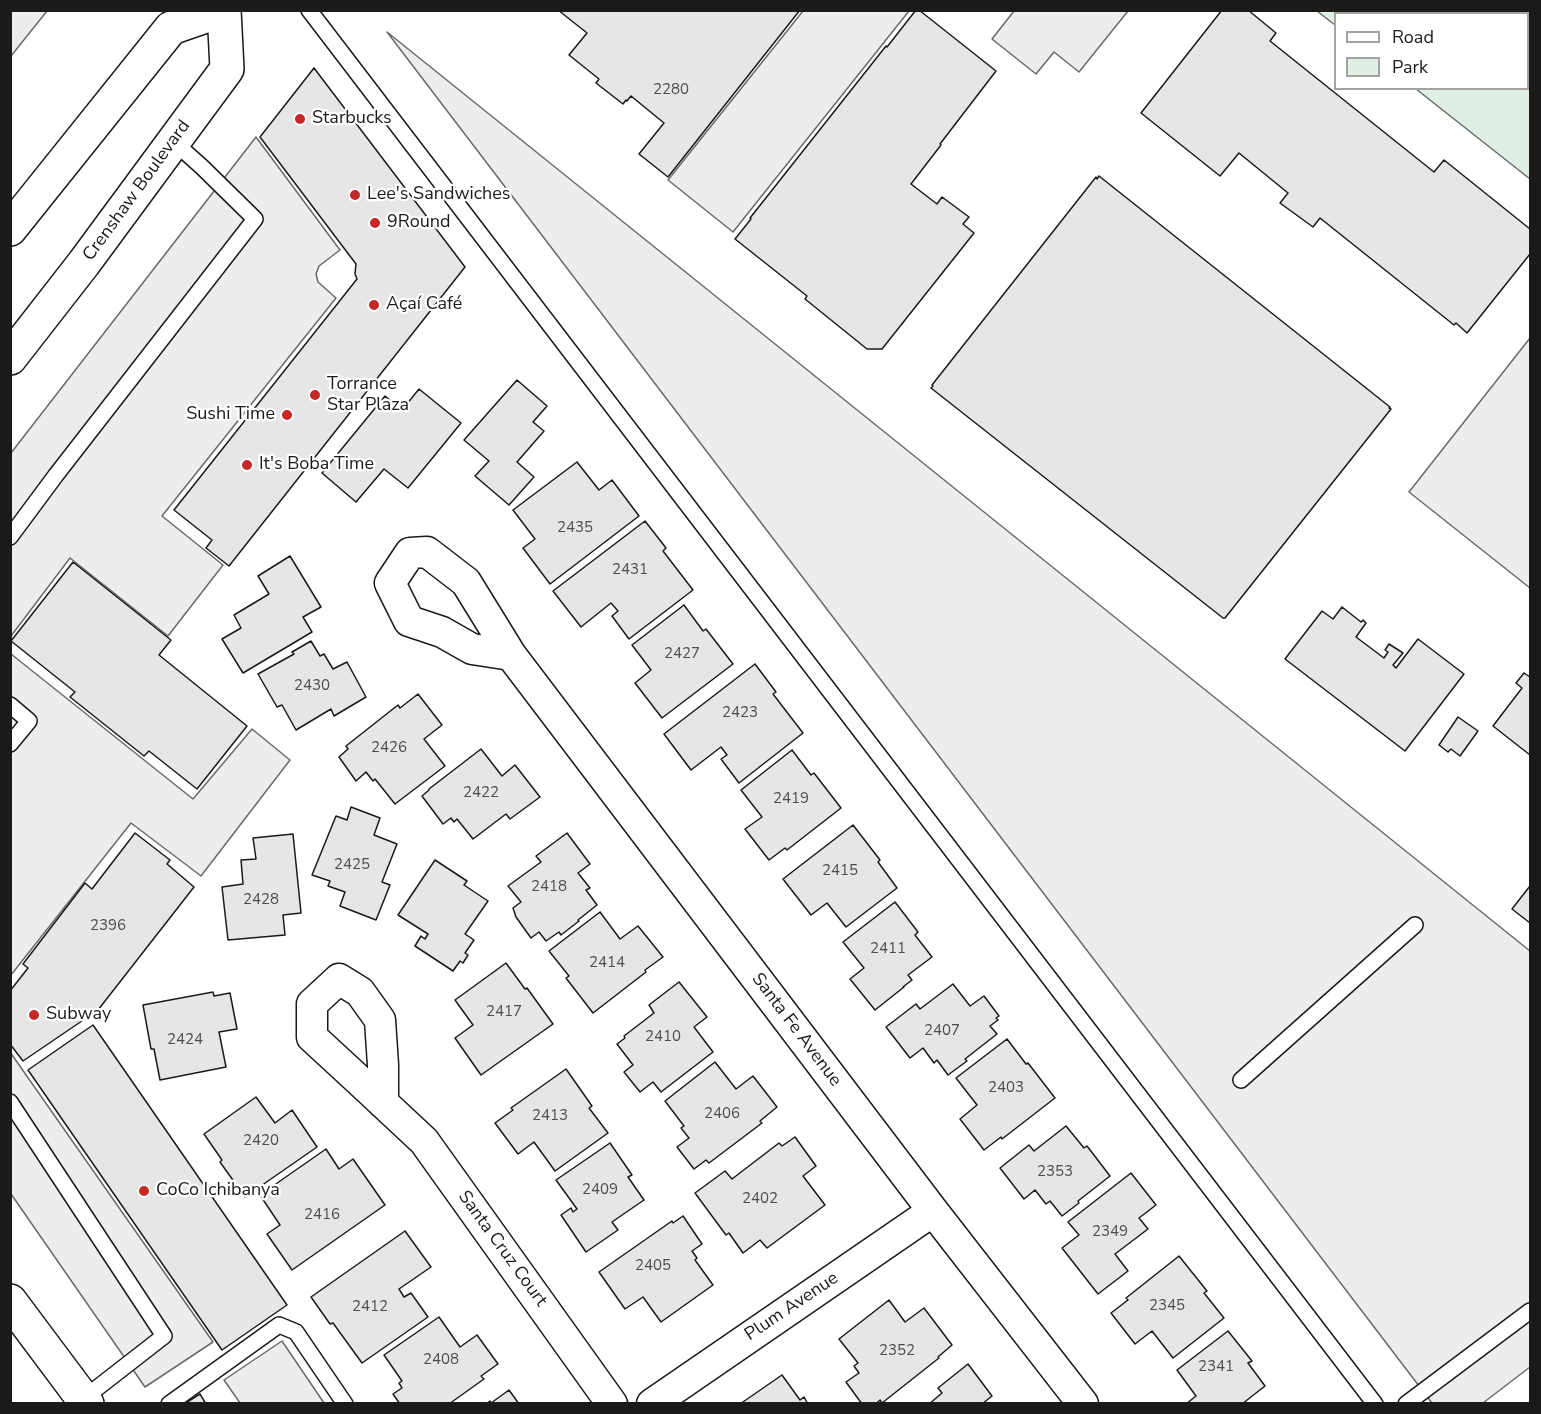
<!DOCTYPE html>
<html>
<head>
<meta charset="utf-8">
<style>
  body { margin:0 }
  #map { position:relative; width:1541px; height:1414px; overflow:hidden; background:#fff; font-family:"Nunito Sans",sans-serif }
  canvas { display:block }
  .frame { position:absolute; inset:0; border:12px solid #1a1a1a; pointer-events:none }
  .legend { position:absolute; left:1334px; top:12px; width:195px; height:78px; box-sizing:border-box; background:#fff; border:2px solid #a3a3a3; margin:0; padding:8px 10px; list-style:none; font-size:18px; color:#1a1a1a }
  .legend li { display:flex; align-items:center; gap:12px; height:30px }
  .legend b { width:30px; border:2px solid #a3a3a3 }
</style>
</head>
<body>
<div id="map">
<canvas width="1541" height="1414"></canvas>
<div class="frame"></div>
<ul class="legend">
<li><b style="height:8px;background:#fff"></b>Road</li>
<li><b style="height:16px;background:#e0efe3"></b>Park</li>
</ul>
</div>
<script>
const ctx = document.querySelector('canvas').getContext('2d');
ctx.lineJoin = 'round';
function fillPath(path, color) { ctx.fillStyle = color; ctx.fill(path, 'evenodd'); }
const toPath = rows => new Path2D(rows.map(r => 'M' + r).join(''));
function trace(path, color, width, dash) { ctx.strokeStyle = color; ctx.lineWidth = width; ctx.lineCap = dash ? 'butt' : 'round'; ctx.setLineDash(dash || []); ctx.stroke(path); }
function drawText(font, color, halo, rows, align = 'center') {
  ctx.font = font + ' "Nunito Sans",sans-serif'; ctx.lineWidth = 4.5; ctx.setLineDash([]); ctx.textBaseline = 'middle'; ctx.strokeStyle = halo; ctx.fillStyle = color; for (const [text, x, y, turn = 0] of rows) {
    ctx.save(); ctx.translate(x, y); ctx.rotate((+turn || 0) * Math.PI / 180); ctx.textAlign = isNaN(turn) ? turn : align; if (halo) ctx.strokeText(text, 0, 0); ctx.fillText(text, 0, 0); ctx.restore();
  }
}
const green = toPath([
  [1317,11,1530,11,1530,179,1416,89,1528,88,1528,14,1336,14,1335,25,1317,11]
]);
fillPath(green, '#e0efe3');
trace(green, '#6a6a6a', 1.5);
const parking = toPath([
  [11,10,47,11,11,56,10,11,11,10],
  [803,11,909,11,733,232,668,180,803,11],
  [1014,11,1014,10,1128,11,1079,72,1054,52,1036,74,992,39,1014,11],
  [387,32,1530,951,1530,1367,1483,1403,1432,1403,387,32],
  [256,137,340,250,319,266,316,274,318,282,336,298,162,516,223,565,168,636,70,558,11,636,11,453,256,137],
  [1530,338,1530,588,1409,492,1530,338],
  [11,654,193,799,252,729,290,760,201,876,131,823,11,975,11,654],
  [10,1052,213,1342,145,1387,11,1194,10,1052],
  [282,1341,324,1403,240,1403,224,1380,282,1341]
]);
fillPath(parking, '#ededed');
trace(parking, '#6a6a6a', 1.5);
const building = toPath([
  [558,10,800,10,668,177,639,154,664,123,631,96,627,101,626,100,623,104,596,83,599,79,569,55,587,33,558,10],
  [916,10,919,10,996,71,940,144,941,145,911,184,937,204,942,197,969,217,963,224,974,233,882,349,867,349,805,299,807,296,735,239,751,219,750,218,886,46,887,47,916,10],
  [1222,10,1248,10,1276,33,1270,41,1434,172,1444,160,1530,229,1530,254,1467,333,1456,323,1454,325,1320,218,1313,227,1280,203,1288,193,1239,153,1220,176,1141,113,1222,10],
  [314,68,465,267,229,566,206,548,212,540,174,510,357,279,355,274,356,264,260,137,314,68],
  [1099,176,1390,407,1389,408,1391,409,1225,618,1223,618,931,388,933,386,932,385,1096,177,1097,179,1099,176],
  [517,380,547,406,533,422,544,431,517,462,534,477,509,505,475,476,489,461,464,440,517,380],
  [419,389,461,423,408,488,384,469,356,502,322,473,385,396,402,410,419,389],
  [577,462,599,490,612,480,639,516,550,584,523,548,535,539,513,510,577,462],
  [645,521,666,548,663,551,693,590,629,639,612,616,618,611,611,603,581,627,553,591,645,521],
  [290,556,321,607,303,617,312,632,243,673,222,639,241,628,234,615,269,594,258,576,290,556],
  [73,562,171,640,159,655,247,726,197,789,149,751,144,756,70,697,75,692,11,641,73,562],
  [684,605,703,631,706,629,733,664,662,718,635,683,651,670,632,645,684,605],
  [1342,607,1361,622,1363,620,1366,623,1356,637,1384,658,1388,652,1385,650,1389,644,1403,653,1393,665,1396,668,1418,639,1464,674,1405,751,1285,659,1322,611,1333,619,1342,607],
  [311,641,320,656,324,654,333,669,347,662,366,697,334,716,331,709,296,730,282,705,277,707,258,674,294,654,292,652,311,641],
  [755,664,776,692,773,694,803,733,739,783,721,759,727,755,721,747,691,770,664,734,755,664],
  [1524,673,1530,677,1530,755,1493,726,1522,688,1516,683,1524,673],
  [418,694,442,725,424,739,445,766,395,804,375,779,373,781,366,772,356,781,339,757,348,749,346,746,398,705,400,708,418,694],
  [1458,717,1478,731,1460,756,1451,749,1448,752,1439,745,1458,717],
  [481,749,502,776,515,765,540,797,510,819,506,814,473,839,457,819,454,822,451,818,443,824,422,796,429,790,429,789,481,749],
  [792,750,811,775,814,773,841,808,787,850,785,848,769,860,745,829,762,817,741,790,792,750],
  [351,807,380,818,374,835,397,844,382,882,390,885,376,920,340,906,345,892,328,886,330,881,312,875,336,816,347,820,351,807],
  [853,825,880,860,878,862,897,888,846,927,827,903,811,915,783,879,853,825],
  [135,833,170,860,167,864,194,887,98,1010,23,1061,10,1044,10,991,28,968,23,964,85,883,92,889,135,833],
  [567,833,590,864,578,873,590,888,586,890,597,905,578,920,579,921,561,935,559,932,546,941,539,932,531,938,516,917,513,908,521,902,508,886,541,862,536,856,567,833],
  [293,834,301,913,283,915,285,935,228,940,222,887,243,884,241,860,256,859,253,838,293,834],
  [435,860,467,881,464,885,488,901,465,934,474,940,465,953,468,955,463,963,460,961,453,971,415,946,421,936,425,939,428,934,398,915,435,860],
  [1530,886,1530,923,1512,909,1530,886],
  [895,902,918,932,915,935,932,957,908,975,912,980,903,987,904,987,875,1010,850,979,864,968,843,942,895,902],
  [600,912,620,939,638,926,663,957,645,970,646,972,593,1013,566,978,569,976,549,951,600,912],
  [506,963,525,989,527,988,553,1024,481,1075,455,1038,473,1025,455,1000,506,963],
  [679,982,707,1017,694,1027,713,1052,661,1092,653,1082,640,1092,624,1072,633,1065,617,1044,625,1038,624,1036,654,1013,649,1005,679,982],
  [953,984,970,1006,984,996,999,1016,996,1018,998,1020,990,1026,997,1034,965,1059,967,1061,948,1075,937,1060,934,1063,923,1048,910,1058,886,1027,916,1004,920,1009,953,984],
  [213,992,214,996,230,993,237,1029,219,1032,226,1067,160,1080,154,1049,151,1049,143,1005,213,992],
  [93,1025,287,1305,222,1350,28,1070,93,1025],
  [1007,1039,1026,1064,1028,1063,1055,1098,1002,1139,1001,1137,984,1150,960,1119,977,1105,956,1078,1007,1039],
  [715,1062,736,1089,753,1076,777,1107,760,1121,762,1123,709,1163,706,1160,694,1169,677,1147,689,1138,681,1128,684,1126,665,1101,715,1062],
  [566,1069,592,1106,589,1108,608,1133,555,1171,534,1142,518,1154,495,1123,513,1110,511,1108,566,1069],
  [256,1097,275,1123,292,1110,317,1147,245,1197,220,1162,222,1160,204,1134,256,1097],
  [1066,1126,1084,1148,1087,1146,1110,1176,1078,1201,1079,1203,1062,1216,1050,1201,1046,1204,1035,1190,1024,1199,1000,1168,1029,1145,1034,1151,1066,1126],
  [795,1137,816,1166,803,1176,825,1205,767,1248,760,1240,743,1253,729,1233,726,1235,695,1193,725,1171,732,1179,779,1143,782,1146,795,1137],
  [610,1143,632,1175,628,1177,644,1200,612,1222,618,1230,586,1252,561,1215,571,1208,573,1212,577,1209,556,1180,610,1143],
  [326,1149,339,1169,353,1159,385,1205,292,1270,267,1234,280,1225,260,1195,326,1149],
  [1131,1173,1156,1205,1139,1218,1148,1229,1115,1254,1128,1271,1098,1294,1062,1248,1079,1235,1068,1222,1131,1173],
  [683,1216,702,1244,692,1251,697,1258,695,1260,713,1285,661,1322,643,1297,625,1309,599,1272,672,1221,673,1223,683,1216],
  [405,1231,431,1267,399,1289,404,1297,411,1293,428,1317,362,1363,333,1323,330,1324,311,1297,405,1231],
  [1179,1256,1207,1291,1204,1293,1224,1318,1173,1358,1152,1331,1135,1344,1111,1313,1128,1300,1126,1298,1179,1256],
  [889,1300,905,1322,924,1308,952,1345,938,1357,939,1358,882,1403,880,1400,876,1404,862,1404,846,1382,859,1373,854,1366,858,1363,839,1339,889,1300],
  [439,1317,460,1347,477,1335,498,1364,481,1376,484,1379,449,1404,400,1404,393,1394,402,1388,399,1383,402,1381,384,1355,439,1317],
  [1228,1331,1252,1361,1248,1363,1265,1386,1242,1404,1186,1404,1196,1396,1177,1370,1228,1331],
  [968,1364,992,1396,982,1404,929,1404,942,1393,938,1388,968,1364],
  [782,1375,800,1400,804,1397,808,1404,740,1404,782,1375],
  [509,1390,519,1404,486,1404,490,1401,491,1403,509,1390],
  [200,1394,206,1404,184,1404,200,1394]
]);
fillPath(building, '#e6e6e6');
trace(building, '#1a1a1a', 1.5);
const service = toPath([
  [309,10,1375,1404],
  [10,537,56,475,255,219,202,167,174,142],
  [10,705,29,721,10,744],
  [1241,1080,1415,925],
  [10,1102,164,1336,83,1399],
  [169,1404,279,1325,296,1332,345,1404],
  [1406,1404,1530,1311]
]);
const minor = toPath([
  [511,655,472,649,442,632,409,621,390,583,410,553,427,552,466,582,511,655,933,1211,1083,1404],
  [383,1103,383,1065,380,1020,360,992,339,979,312,1004,312,1037,364,1085,424,1141,612,1404],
  [652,1404,933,1211]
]);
const primary = toPath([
  [10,229,171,28,223,10],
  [10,358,84,263,227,69,224,10],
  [10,1301,87,1404]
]);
trace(service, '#1a1a1a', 18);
trace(minor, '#1a1a1a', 33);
trace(primary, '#1a1a1a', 36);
trace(service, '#fff', 15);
trace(minor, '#fff', 30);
trace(primary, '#fff', 33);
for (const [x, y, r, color] of [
  [300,119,6,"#c62828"],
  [355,195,6,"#c62828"],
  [375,223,6,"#c62828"],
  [374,305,6,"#c62828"],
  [315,395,6,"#c62828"],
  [287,415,6,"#c62828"],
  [247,465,6,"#c62828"],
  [34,1015,6,"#c62828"],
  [144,1191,6,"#c62828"]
]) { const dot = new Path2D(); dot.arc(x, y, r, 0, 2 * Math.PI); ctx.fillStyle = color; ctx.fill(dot); trace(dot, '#fff', 2); }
drawText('15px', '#4d4d4d', null, [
  ["2280",671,90],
  ["2435",575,528],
  ["2431",630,570],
  ["2427",682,654],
  ["2430",312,686],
  ["2423",740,713],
  ["2426",389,748],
  ["2422",481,793],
  ["2419",791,799],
  ["2425",352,865],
  ["2415",840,871],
  ["2418",549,887],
  ["2428",261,900],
  ["2396",108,926],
  ["2411",888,949],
  ["2414",607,963],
  ["2417",504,1012],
  ["2407",942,1031],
  ["2410",663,1037],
  ["2424",185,1040],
  ["2403",1006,1088],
  ["2406",722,1114],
  ["2413",550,1116],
  ["2420",261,1141],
  ["2353",1055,1172],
  ["2409",600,1190],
  ["2402",760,1199],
  ["2416",322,1215],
  ["2349",1110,1232],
  ["2405",653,1266],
  ["2345",1167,1306],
  ["2412",370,1307],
  ["2352",897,1351],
  ["2408",441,1360],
  ["2341",1216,1367]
]);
drawText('18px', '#1a1a1a', '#fff', [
  ["Starbucks",312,119],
  ["Lee's Sandwiches",367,195],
  ["9Round",387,223],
  ["Açaí Café",386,305],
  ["Torrance",327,385],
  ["Star Plaza",327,406],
  ["Sushi Time",275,415,"right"],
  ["It's Boba Time",259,465],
  ["Subway",46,1015],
  ["CoCo Ichibanya",156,1191]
], 'left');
drawText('18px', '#1a1a1a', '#fff', [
  ["Crenshaw Boulevard",137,191,-54],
  ["Santa Fe Avenue",796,1030,53],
  ["Santa Cruz Court",502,1249,54],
  ["Plum Avenue",792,1307,-34]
]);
</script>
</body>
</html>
